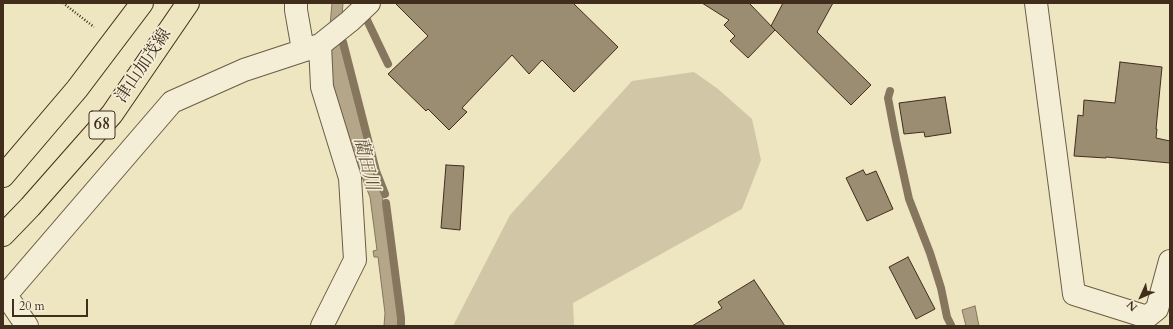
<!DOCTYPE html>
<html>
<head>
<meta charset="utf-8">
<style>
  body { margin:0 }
  #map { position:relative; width:1173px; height:329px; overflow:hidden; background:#eee5c1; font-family:Cardo,serif }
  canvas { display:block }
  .frame { position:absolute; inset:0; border:4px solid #412d1c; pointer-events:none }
  .north { position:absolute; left:1121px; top:277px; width:40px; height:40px; -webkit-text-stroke:3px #f4eed7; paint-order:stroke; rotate:225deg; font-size:11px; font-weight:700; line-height:16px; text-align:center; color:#412d1c }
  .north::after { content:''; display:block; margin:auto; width:14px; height:18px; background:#412d1c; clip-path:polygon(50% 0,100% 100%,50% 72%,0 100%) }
  .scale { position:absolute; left:12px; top:299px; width:76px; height:18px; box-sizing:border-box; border:2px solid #412d1c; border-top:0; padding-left:5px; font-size:12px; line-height:14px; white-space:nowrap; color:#412d1c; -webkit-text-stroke:3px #f4eed7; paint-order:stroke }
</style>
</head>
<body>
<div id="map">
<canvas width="1173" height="329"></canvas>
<div class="frame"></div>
<div class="north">N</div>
<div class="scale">20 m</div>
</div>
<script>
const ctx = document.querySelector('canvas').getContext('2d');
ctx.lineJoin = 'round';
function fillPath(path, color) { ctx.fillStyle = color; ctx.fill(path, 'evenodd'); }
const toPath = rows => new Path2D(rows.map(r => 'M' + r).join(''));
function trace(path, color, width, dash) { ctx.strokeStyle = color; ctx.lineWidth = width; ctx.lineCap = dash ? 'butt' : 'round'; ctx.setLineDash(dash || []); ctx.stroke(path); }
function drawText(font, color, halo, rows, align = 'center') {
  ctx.font = font + ' Cardo,"Noto Serif JP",serif'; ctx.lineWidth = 3.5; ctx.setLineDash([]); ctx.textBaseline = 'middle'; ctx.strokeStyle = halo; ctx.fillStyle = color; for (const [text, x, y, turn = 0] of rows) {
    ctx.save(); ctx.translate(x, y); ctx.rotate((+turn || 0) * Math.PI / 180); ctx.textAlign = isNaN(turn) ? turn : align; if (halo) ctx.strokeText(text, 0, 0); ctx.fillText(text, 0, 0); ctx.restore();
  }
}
fillPath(toPath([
  [694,72,718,89,752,119,761,160,742,209,573,303,574,326,453,326,510,215,632,81]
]), '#d1c6a5');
const water = toPath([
  [332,3,343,3,340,45,373,170,382,193,398,317,398,326,384,326,385,313,378,257,374,257,373,251,377,250,370,197,362,177,356,177,327,59,332,3],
  [975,306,979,326,966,326,962,310,975,306]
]);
fillPath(water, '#b3a689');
trace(water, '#85765d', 1);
trace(toPath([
  [367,20,388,64],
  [343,42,376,171,385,194],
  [890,91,888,98,896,140,909,199,930,253,941,288,947,317,951,325],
  [386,203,401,318,401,326]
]), '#85765d', 8);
const building = toPath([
  [395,3,573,3,618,47,574,92,542,60,529,74,512,55,462,108,467,112,449,130,428,109,426,111,388,74,428,36,395,3],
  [702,3,749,3,775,30,748,58,730,41,735,36,724,25,729,20,702,3],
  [783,3,833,3,817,32,871,85,851,105,771,26,783,3],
  [1120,62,1162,67,1156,129,1157,129,1156,138,1170,141,1170,163,1106,157,1106,158,1074,156,1078,115,1083,116,1084,100,1115,103,1120,62],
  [945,97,951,133,925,137,924,132,904,134,899,103,945,97],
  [446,165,464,166,460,230,441,228,446,165],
  [863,170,866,175,876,171,893,209,867,221,846,178,863,170],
  [908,257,935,309,916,319,889,267,908,257],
  [754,280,785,326,692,326,722,308,718,302,754,280]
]);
fillPath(building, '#9b8d72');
trace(building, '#412d1c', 1);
const minor = toPath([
  [296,3,296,10,303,50],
  [1036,3,1074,294,1147,317],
  [320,45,322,87,350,178,355,260,322,326],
  [3,291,27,326],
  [6,295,172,102,244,70,320,45,350,21,369,3],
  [1147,317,1157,309,1170,261]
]);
const major = toPath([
  [3,176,77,89,142,3],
  [3,235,30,207,112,114,188,3]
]);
trace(minor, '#6c5b45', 24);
trace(major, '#412d1c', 24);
trace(toPath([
  [63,3,94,27]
]), '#412d1c', 2.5, [1, 2]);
trace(minor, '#f4eed7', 22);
trace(major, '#eee5c1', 22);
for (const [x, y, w] of [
  [102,125,26]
]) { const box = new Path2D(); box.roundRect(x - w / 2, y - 14, w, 28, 3); ctx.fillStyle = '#f4eed7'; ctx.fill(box); trace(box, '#412d1c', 1); }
drawText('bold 16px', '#412d1c', null, [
  ["68",102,125]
]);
drawText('17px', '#412d1c', '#f4eed7', [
  ["津山加茂線",144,66,-56]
]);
drawText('italic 18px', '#63513d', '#f4eed7', [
  ["藺田川",365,164,76]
]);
</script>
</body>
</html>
